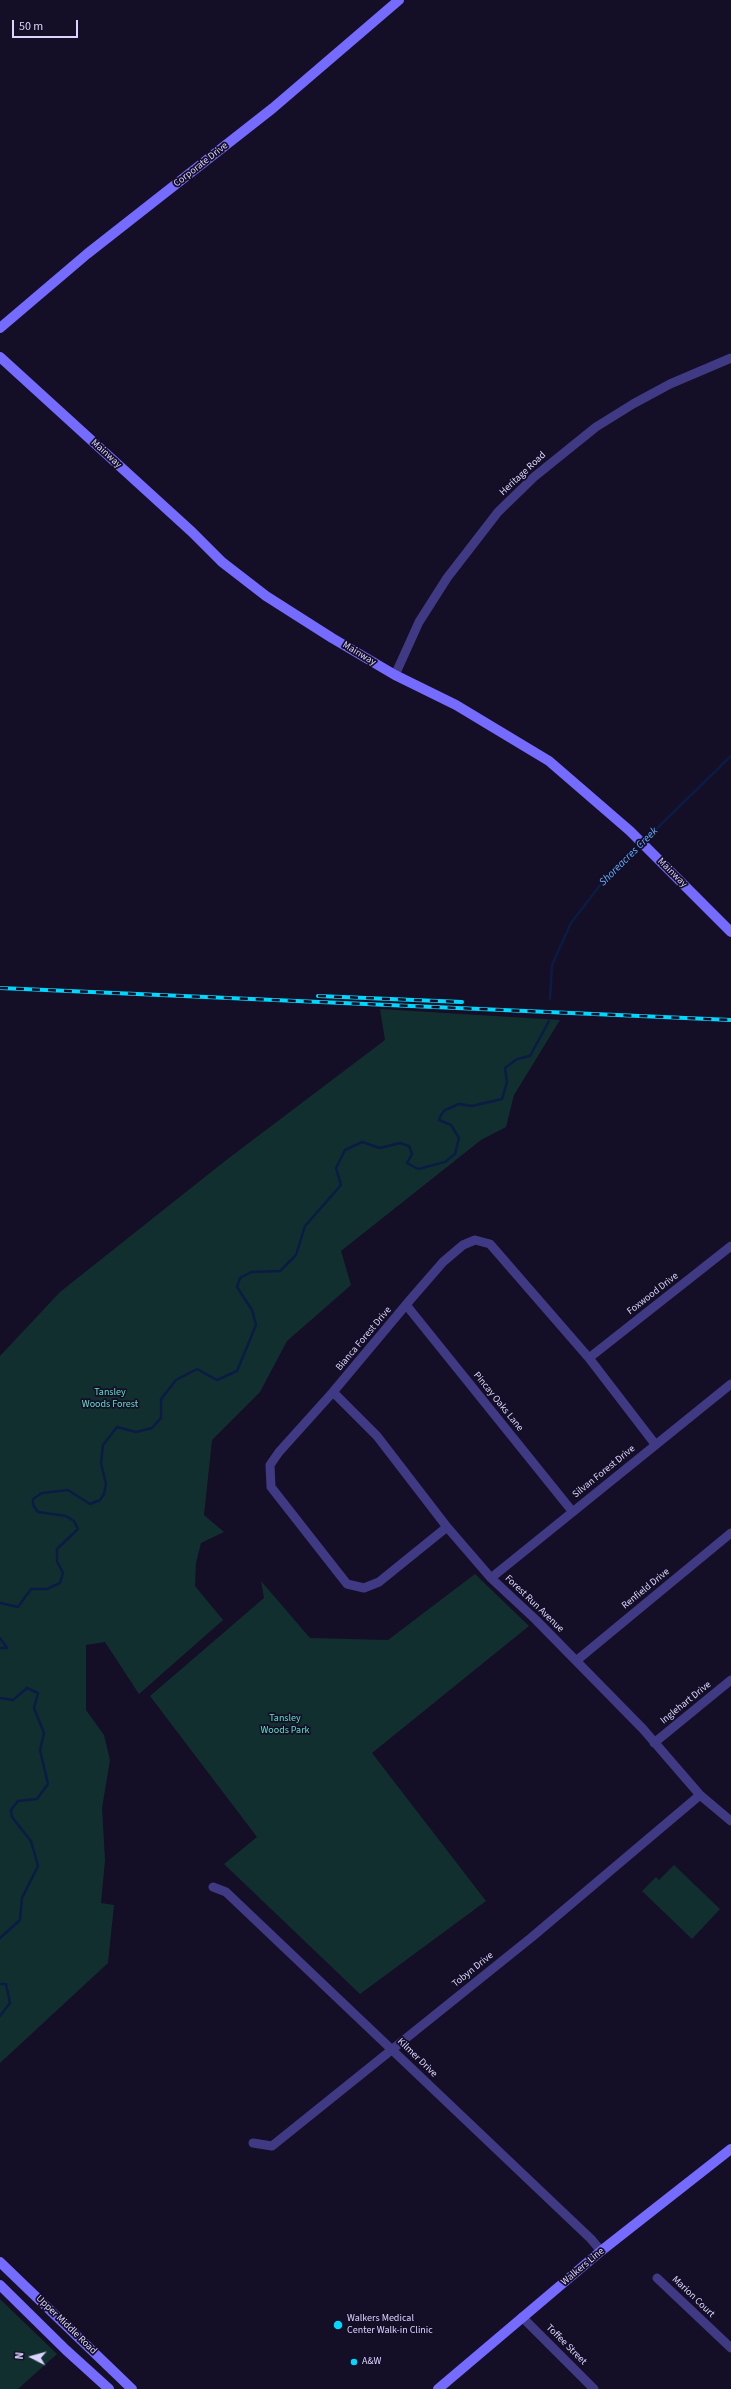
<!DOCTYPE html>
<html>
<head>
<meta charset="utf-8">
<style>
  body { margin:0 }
  #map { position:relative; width:731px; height:2389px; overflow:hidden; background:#140f26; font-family:"Source Sans 3",sans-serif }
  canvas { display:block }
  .north { position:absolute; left:12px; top:2337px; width:40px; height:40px; -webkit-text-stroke:3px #140f26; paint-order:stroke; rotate:276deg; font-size:11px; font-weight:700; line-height:16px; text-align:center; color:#dbd4ff }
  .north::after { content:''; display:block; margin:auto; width:14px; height:18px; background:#dbd4ff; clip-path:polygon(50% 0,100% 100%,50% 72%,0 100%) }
  .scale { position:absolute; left:12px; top:20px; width:66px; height:18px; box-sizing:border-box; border:2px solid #dbd4ff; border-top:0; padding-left:5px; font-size:12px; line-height:14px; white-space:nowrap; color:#dbd4ff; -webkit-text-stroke:3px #140f26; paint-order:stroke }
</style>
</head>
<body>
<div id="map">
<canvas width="731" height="2389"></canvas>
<div class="north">N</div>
<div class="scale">50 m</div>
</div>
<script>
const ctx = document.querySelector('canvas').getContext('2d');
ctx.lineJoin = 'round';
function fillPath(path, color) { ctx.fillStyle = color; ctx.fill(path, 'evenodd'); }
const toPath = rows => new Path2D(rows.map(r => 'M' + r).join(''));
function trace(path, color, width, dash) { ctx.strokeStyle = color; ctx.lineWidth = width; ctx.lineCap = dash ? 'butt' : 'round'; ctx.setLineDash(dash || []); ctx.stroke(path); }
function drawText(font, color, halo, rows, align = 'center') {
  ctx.font = font + ' "Source Sans 3",sans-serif'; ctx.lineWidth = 3.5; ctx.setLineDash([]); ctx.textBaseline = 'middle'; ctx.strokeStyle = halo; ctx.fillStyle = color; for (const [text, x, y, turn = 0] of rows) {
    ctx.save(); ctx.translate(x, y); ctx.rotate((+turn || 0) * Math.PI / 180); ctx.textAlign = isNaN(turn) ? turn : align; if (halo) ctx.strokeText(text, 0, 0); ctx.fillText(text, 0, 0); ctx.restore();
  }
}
fillPath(toPath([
  [380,1009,560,1020,514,1095,506,1127,481,1140,341,1251,351,1285,287,1341,260,1392,212,1440,204,1515,224,1532,201,1543,196,1563,195,1586,223,1620,139,1694,105,1642,86,1645,86,1710,104,1735,110,1760,102,1808,105,1860,101,1903,114,1905,108,1963,0,2063,0,1356,60,1292,225,1161,385,1040],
  [475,1574,529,1626,372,1753,486,1901,360,1994,224,1864,257,1837,150,1696,264,1598,261,1581,310,1638,388,1640],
  [674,1865,720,1909,692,1939,642,1891,656,1877,659,1880],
  [0,2299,57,2354,18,2389,0,2389]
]), '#122f30');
trace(toPath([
  [644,841,731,756],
  [550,999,552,965,571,923,605,879,641,844],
  [0,1603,18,1607,31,1589,47,1589,60,1583,63,1573,57,1561,57,1549,78,1529,74,1521,66,1516,38,1512,33,1505,33,1499,42,1493,68,1490,90,1504,100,1500,104,1494,106,1484,101,1463,103,1445,117,1427,136,1432,152,1428,161,1418,161,1399,176,1380,197,1369,217,1380,237,1371,256,1325,252,1310,237,1287,240,1278,251,1272,280,1271,296,1255,305,1226,341,1185,336,1168,345,1150,362,1142,380,1148,400,1143,409,1146,412,1154,407,1163,418,1169,445,1162,455,1154,459,1138,451,1125,439,1120,441,1115,445,1110,459,1104,472,1106,502,1099,507,1082,505,1068,517,1059,530,1056,549,1021],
  [0,1638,7,1648,0,1648],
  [0,1698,13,1700,27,1688,38,1693,34,1708,44,1733,40,1750,48,1784,37,1799,18,1801,11,1810,12,1817,31,1841,38,1866,22,1898,20,1920,0,1938],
  [0,1984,6,1984,10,2003,0,2016]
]), '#0a1c44', 2.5);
trace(toPath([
  [395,675,419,622,447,578,498,512,534,477,596,427,633,404,670,384,731,358],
  [407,1306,572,1511],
  [589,1358,731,1246],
  [333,1392,377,1436,447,1527,491,1578,535,1619,643,1729,700,1795,731,1821],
  [447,1527,379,1582,364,1588,347,1584,271,1487,270,1465,279,1452,333,1392,410,1300,443,1262,463,1245,475,1240,490,1244,589,1358,655,1444],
  [491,1578,731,1384],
  [576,1661,731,1533],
  [654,1743,731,1680],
  [213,1887,226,1892,591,2239,601,2251],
  [253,2143,272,2146,532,1937,700,1795],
  [657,2278,731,2348],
  [522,2317,594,2389]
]), '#403a85', 9);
trace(toPath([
  [0,328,87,254,273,108,399,0],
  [0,357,192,532,222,562,266,596,332,638,395,675,456,705,549,761,630,831,731,932],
  [0,2262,132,2389],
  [0,2285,66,2350,109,2389],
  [438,2389,601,2251,731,2149]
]), '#766bff', 10);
const rail = toPath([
  [0,988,731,1020],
  [318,996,462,1002]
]);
trace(rail, '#00d8ff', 4);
trace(rail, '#140f26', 2.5, [8]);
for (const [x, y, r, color] of [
  [338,2325,5,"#00d8ff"],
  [354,2362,4,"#00d8ff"]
]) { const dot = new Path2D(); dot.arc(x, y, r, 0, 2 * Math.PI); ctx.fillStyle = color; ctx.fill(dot); trace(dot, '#140f26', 1.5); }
drawText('10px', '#dbd4ff', '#140f26', [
  ["Corporate Drive",201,165,-38],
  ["Mainway",106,454,42],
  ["Heritage Road",523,474,-43],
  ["Mainway",359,654,31],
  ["Mainway",672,873,45],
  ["Foxwood Drive",653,1294,-38],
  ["Bianca Forest Drive",364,1339,-50],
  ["Pincay Oaks Lane",498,1402,51],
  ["Silvan Forest Drive",604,1472,-39],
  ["Renfield Drive",646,1589,-39],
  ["Forest Run Avenue",534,1604,44],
  ["Inglehart Drive",686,1703,-39],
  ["Tobyn Drive",473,1970,-39],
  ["Kilmer Drive",417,2058,44],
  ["Walkers Line",583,2267,-40],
  ["Marion Court",693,2297,44],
  ["Upper Middle Road",66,2325,44],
  ["Toffee Street",566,2345,45]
]);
drawText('10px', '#5ee0c6', '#140f26', [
  ["Tansley",110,1393],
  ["Woods Forest",110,1405],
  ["Tansley",285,1719],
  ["Woods Park",285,1731]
]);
drawText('10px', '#dbd4ff', '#140f26', [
  ["Walkers Medical",347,2319],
  ["Center Walk-in Clinic",347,2331],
  ["A&W",362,2362]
], 'left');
drawText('italic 11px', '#62aeff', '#140f26', [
  ["Shoreacres Creek",629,857,-45]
]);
</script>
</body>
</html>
